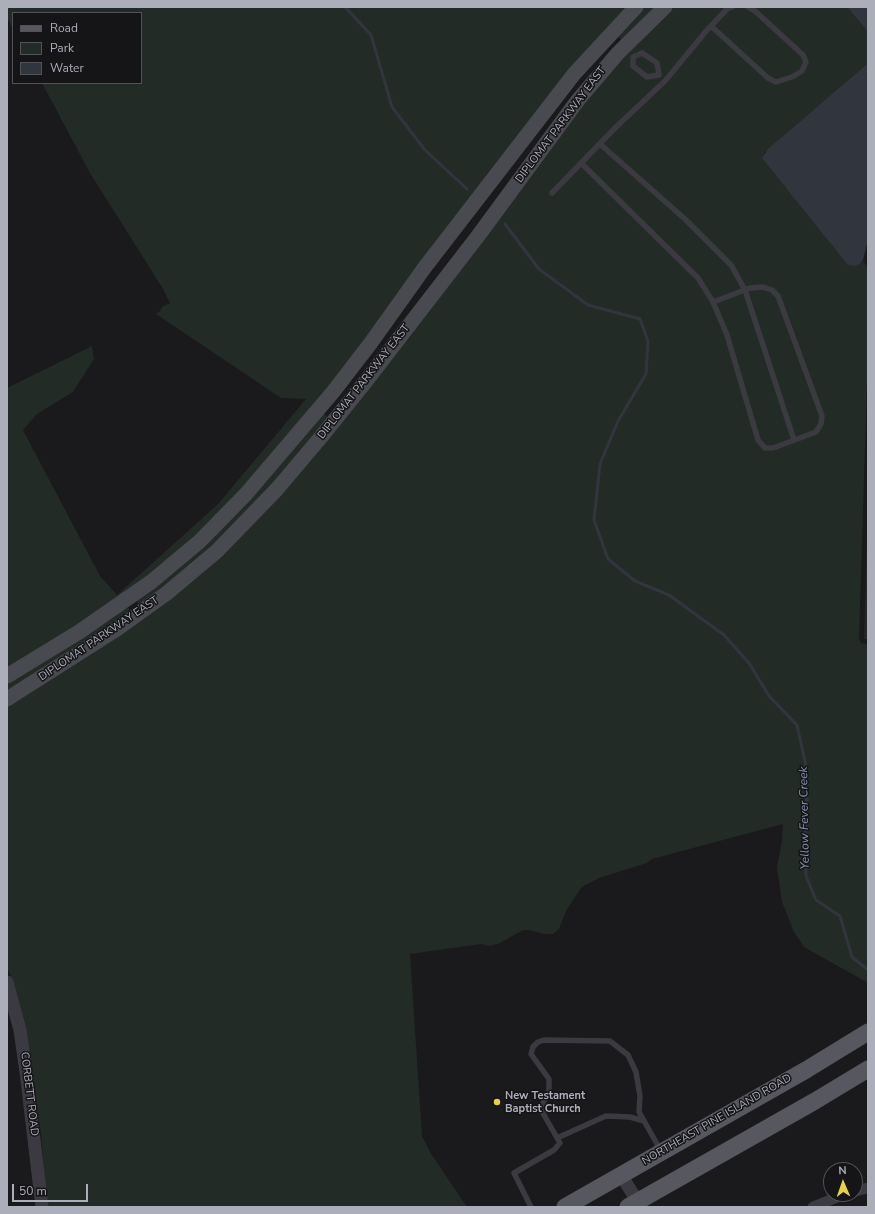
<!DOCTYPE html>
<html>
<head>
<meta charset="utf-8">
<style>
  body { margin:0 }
  #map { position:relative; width:875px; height:1214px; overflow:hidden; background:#1a191b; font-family:"Nunito Sans",sans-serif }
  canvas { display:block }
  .frame { position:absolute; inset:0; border:8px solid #acaeba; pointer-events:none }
  .legend { position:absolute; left:12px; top:12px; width:130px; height:72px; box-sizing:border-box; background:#151416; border:1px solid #515258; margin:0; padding:5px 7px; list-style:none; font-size:12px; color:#acaeba }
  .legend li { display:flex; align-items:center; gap:8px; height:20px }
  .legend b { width:20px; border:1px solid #515258 }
  .north { position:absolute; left:823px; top:1162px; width:40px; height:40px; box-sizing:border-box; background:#151416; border:1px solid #515258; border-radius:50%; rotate:358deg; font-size:11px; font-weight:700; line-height:16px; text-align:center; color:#acaeba }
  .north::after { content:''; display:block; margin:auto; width:14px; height:18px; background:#e6d146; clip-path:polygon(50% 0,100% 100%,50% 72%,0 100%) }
  .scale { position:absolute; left:12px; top:1184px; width:76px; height:18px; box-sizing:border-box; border:2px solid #acaeba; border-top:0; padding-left:5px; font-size:12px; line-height:14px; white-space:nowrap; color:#acaeba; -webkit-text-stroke:3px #151416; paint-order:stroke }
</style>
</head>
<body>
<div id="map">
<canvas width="875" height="1214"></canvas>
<div class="frame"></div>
<ul class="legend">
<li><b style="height:5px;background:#57575f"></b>Road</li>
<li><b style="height:11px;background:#232b26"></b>Park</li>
<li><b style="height:11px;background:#30353e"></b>Water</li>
</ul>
<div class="north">N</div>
<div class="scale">50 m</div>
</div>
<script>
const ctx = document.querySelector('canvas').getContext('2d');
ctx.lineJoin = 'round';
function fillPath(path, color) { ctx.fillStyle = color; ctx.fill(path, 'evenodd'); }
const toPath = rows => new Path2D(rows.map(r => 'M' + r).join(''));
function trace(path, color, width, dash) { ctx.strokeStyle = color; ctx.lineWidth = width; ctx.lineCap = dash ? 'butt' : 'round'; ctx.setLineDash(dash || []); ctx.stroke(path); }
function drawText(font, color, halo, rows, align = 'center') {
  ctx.font = font + ' "Nunito Sans",sans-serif'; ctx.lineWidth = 3; ctx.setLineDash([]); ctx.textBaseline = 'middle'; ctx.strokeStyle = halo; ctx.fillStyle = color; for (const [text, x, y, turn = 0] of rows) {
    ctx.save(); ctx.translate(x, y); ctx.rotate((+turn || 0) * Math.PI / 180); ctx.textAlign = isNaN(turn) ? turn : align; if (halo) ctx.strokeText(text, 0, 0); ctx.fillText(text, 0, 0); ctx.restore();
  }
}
fillPath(toPath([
  [868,499,868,639,864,639]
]), '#262528');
fillPath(toPath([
  [7,7,629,7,366,341,243,490,168,561,101,611,7,670,7,388,92,346,94,359,73,392,37,414,23,430,100,576,117,595,218,504,306,399,281,398,156,314,160,311,162,307,170,303,163,289,90,173,42,83,141,83,141,13,13,13,13,29,7,18],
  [644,7,657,7,623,41,617,36],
  [673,7,847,7,868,32,868,63,764,153,860,264,863,261,868,267,868,351,859,639,861,643,868,644,868,983,804,947,794,932,782,902,777,867,782,841,783,824,652,859,647,863,599,878,582,887,567,909,559,929,553,934,543,934,530,930,523,930,500,943,490,946,481,944,410,954,422,1136,430,1152,467,1207,47,1207,41,1134,35,1094,11,977,7,967,7,705,220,555,601,80],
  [323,413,329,418,273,485,213,547,140,606,136,600],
  [127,606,131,612,7,692,7,683]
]), '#232b26');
fillPath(toPath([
  [847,7,868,7,868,32],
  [868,63,867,244,863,260,860,264,854,266,848,265,762,158,768,149]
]), '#30353e');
trace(toPath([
  [345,7,371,35,392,107,425,150,467,189],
  [505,224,539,269,588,305,640,319,648,341,646,374,618,421,600,464,594,520,608,559,635,581,669,595,724,635,749,663,769,696,797,725,806,766,807,804,805,839,806,876,816,900,840,916,852,957,868,970]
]), '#30353e', 3);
trace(toPath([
  [711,26,768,78,776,82,792,77,802,71,806,62,803,55,755,11,748,7],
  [642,53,657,63,659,75,647,77,633,66,633,57,642,53],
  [600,144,686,220,731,265,745,290,794,440],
  [581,163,698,278,713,302,727,335,758,440,765,448,773,448,816,432,821,424,822,416,778,296,772,290,763,287,750,288,713,302],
  [552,193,616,127,665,81,707,30,728,8,732,7],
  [557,1138,606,1116,630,1117,644,1121],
  [531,1207,514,1173,554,1150,560,1143,540,1108,549,1092,549,1079,531,1054,533,1047,538,1042,544,1040,610,1041,628,1055,636,1072,640,1096,639,1112,661,1151]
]), '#3b3a40', 5.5);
trace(toPath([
  [855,1191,868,1188],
  [813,1207,845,1194]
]), '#3b3a40', 11);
trace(toPath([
  [7,982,20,1030,26,1072,42,1207],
  [621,1175,641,1207]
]), '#3b3a40', 13);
trace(toPath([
  [7,676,79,632,151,582,200,541,246,494,333,392,370,344,425,267,574,74,636,7],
  [7,699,117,629,167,593,217,551,277,489,321,437,366,381,478,236,578,100,618,53,665,7]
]), '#494950', 15);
trace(toPath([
  [565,1207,806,1070,868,1032],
  [628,1207,815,1101,868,1069]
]), '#57575f', 17);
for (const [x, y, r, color] of [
  [497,1102,4,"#e6d146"]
]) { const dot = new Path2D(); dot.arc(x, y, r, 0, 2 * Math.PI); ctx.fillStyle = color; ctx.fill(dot); trace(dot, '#151416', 1.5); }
drawText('11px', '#acaeba', '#151416', [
  ["DIPLOMAT PARKWAY EAST",561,125,-53],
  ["DIPLOMAT PARKWAY EAST",364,382,-52],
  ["DIPLOMAT PARKWAY EAST",99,639,-34],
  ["CORBETT ROAD",29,1094,83],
  ["NORTHEAST PINE ISLAND ROAD",717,1120,-30]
]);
drawText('bold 11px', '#acaeba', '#151416', [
  ["New Testament",505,1096],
  ["Baptist Church",505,1109]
], 'left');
drawText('italic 12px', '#8694b2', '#151416', [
  ["Yellow Fever Creek",805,818,-91]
]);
</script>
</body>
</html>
